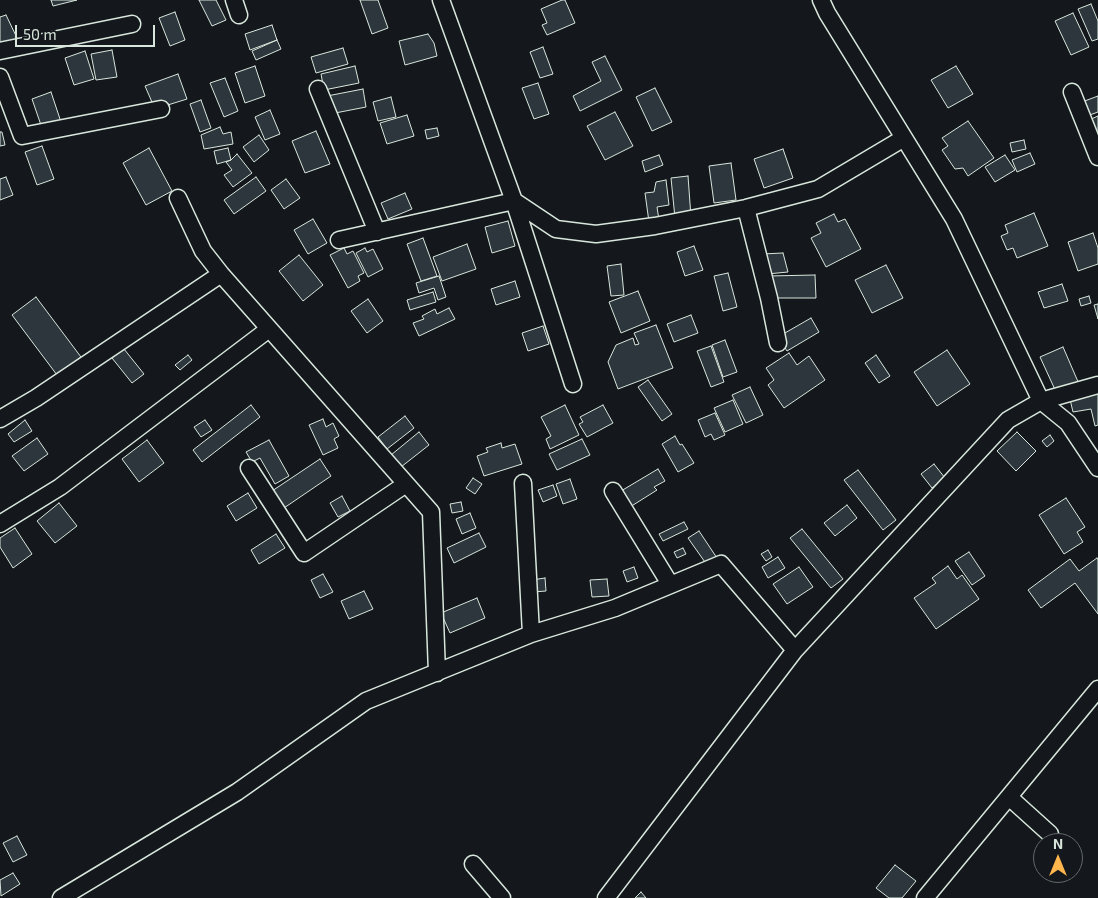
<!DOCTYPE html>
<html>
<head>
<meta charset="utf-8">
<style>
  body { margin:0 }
  #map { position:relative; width:1098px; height:898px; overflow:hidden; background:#14181c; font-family:"Exo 2",sans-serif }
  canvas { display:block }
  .north { position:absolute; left:1033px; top:833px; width:50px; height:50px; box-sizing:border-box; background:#14181c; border:1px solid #626a69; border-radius:50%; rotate:0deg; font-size:14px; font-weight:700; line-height:20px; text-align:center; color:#d8e6dc }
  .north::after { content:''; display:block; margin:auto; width:18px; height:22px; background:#ffb74d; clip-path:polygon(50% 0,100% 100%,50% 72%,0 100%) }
  .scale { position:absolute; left:15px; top:25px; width:140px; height:22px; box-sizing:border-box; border:2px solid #d8e6dc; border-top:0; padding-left:6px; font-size:15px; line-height:18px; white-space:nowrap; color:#d8e6dc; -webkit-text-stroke:4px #14181c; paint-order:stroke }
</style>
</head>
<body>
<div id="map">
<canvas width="1098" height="898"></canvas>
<div class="north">N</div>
<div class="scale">50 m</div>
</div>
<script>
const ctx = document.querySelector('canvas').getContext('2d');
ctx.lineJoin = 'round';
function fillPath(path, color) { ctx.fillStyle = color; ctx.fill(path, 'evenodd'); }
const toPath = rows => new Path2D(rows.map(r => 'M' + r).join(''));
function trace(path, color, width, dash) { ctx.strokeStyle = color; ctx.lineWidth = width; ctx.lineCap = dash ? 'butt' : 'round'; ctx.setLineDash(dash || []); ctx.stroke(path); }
const building = toPath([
  [51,0,77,0,53,6,51,0],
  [199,0,216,0,226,20,212,26,199,0],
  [360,0,378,0,388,28,372,34,360,0],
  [562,0,565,0,575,23,547,35,542,25,547,23,541,9,562,0],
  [1091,4,1098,21,1098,39,1092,41,1078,9,1091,4],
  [175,12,185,40,170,46,159,18,175,12],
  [1073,13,1089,47,1071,55,1055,21,1073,13],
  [6,15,19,42,0,47,0,17,6,15],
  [272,25,277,40,250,50,245,34,272,25],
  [428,34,434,43,437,56,405,65,399,41,428,34],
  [277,40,281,49,256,60,252,51,277,40],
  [543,47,553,74,540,78,530,52,543,47],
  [343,48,348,64,316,73,311,57,343,48],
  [112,50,117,77,96,80,91,54,112,50],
  [85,51,94,79,74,85,65,58,85,51],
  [605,56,622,90,580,111,573,96,601,81,592,62,605,56],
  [255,66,265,96,245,103,235,73,255,66],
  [355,66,359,83,324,90,321,74,355,66],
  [956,66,973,94,948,108,931,80,956,66],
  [178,74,187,99,155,109,145,86,178,74],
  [225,78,238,111,224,117,210,83,225,78],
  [538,83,549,114,534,119,522,88,538,83],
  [655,88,672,122,652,131,636,97,655,88],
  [363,89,366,107,330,114,327,96,363,89],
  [51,92,62,125,43,131,32,99,51,92],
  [1098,96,1098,112,1087,116,1082,102,1098,96],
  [391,97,396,117,378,121,373,102,391,97],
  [201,100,211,128,200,132,190,104,201,100],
  [270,110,280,134,265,140,255,117,270,110],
  [615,112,633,146,605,160,587,126,615,112],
  [407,115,414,136,387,144,380,123,407,115],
  [1098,116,1098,133,1094,134,1089,120,1098,116],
  [968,121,994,158,968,176,963,168,955,169,942,150,948,146,942,138,968,121],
  [220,127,223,134,231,132,233,144,204,149,201,135,220,127],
  [437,128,439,136,427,139,425,130,437,128],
  [316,131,330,164,305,173,292,141,316,131],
  [0,132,2,132,5,145,0,146,0,132],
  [259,135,269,150,254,162,243,147,259,135],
  [1024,140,1026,149,1012,152,1010,143,1024,140],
  [42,146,54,179,37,185,25,152,42,146],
  [149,148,172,191,146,205,123,163,149,148],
  [228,148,231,160,217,164,214,151,228,148],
  [783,149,793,178,764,188,754,159,783,149],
  [1030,153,1035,164,1017,172,1012,160,1030,153],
  [237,154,252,173,233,187,224,175,232,170,226,162,231,160,237,154],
  [659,155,663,165,645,172,642,161,659,155],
  [1005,155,1015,170,995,182,985,167,1005,155],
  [731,163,736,200,714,203,709,166,731,163],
  [688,176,691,217,675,218,671,178,688,176],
  [6,177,13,195,0,200,0,179,6,177],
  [256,177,266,191,234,214,224,200,256,177],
  [286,179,300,198,284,209,271,190,286,179],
  [666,180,669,205,657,207,659,220,649,222,645,193,654,192,656,182,666,180],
  [405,193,412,209,388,219,381,203,405,193],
  [1034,213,1048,246,1017,258,1013,248,1007,250,1001,236,1008,233,1005,225,1034,213],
  [834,214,838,222,845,219,861,249,826,267,811,238,821,233,816,223,834,214],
  [313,219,327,243,308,254,294,230,313,219],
  [508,221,515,246,492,253,485,227,508,221],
  [1093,233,1098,248,1098,264,1078,271,1068,242,1093,233],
  [423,238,437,276,421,281,407,244,423,238],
  [467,244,476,269,442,281,433,257,467,244],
  [694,246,703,270,685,276,677,252,694,246],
  [344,248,347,254,353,251,364,273,358,276,360,281,348,288,330,255,344,248],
  [365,248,367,252,373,249,383,269,368,277,356,253,365,248],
  [783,253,788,272,767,274,762,254,783,253],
  [299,255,323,285,303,301,279,271,299,255],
  [621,264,624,295,611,296,607,266,621,264],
  [886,265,903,298,872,313,855,280,886,265],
  [728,273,737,307,723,311,714,276,728,273],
  [815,275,816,298,769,298,768,276,815,275],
  [439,276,446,297,438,300,434,288,419,293,416,283,439,276],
  [515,281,520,297,496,305,491,289,515,281],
  [1062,284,1068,301,1044,308,1038,292,1062,284],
  [638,291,650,321,621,333,609,302,638,291],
  [433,292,436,302,410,310,407,300,433,292],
  [1089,296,1091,303,1081,306,1079,299,1089,296],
  [36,297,81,357,57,375,12,315,36,297],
  [368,299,383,321,367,333,351,311,368,299],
  [1098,304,1098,319,1094,305,1098,304],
  [449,308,455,319,419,336,413,323,424,319,422,316,435,309,437,314,449,308],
  [691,315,698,333,674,342,667,324,691,315],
  [811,318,819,332,787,351,778,337,811,318],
  [656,325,673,368,618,389,608,362,616,345,633,338,635,345,639,344,634,333,656,325],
  [543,326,549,344,528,351,522,333,543,326],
  [725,340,737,372,723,377,712,345,725,340],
  [711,346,724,382,711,387,697,351,711,346],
  [1063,347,1079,384,1057,394,1040,357,1063,347],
  [124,349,144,374,132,383,112,358,124,349],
  [947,350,970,384,937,406,914,372,947,350],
  [789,353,797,365,809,356,825,380,784,408,768,385,774,380,766,368,789,353],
  [188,355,192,360,180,370,175,365,188,355],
  [876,355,890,376,879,383,865,363,876,355],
  [648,380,672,414,662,421,638,387,648,380],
  [750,387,763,415,746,423,732,395,750,387],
  [1098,389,1098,425,1095,426,1091,409,1073,412,1069,395,1098,389],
  [733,400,743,424,725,432,714,408,733,400],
  [251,405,260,417,202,462,193,450,251,405],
  [565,405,579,435,550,449,546,439,551,436,541,417,565,405],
  [603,405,613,423,587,437,579,424,583,422,580,417,603,405],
  [715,413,725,435,714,440,711,434,705,437,698,420,715,413],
  [405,416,414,428,387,449,378,437,405,416],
  [323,419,326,427,333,423,339,436,334,439,338,448,323,455,309,425,323,419],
  [25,420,32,431,14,442,8,434,25,420],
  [205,420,212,430,201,437,194,427,205,420],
  [419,432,429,445,401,467,391,455,419,432],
  [1017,432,1036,451,1016,471,997,451,1017,432],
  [1050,435,1054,441,1047,447,1042,441,1050,435],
  [675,436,680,445,682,444,694,463,678,472,662,444,675,436],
  [37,438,48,454,24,471,12,456,37,438],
  [582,439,590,455,557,470,549,454,582,439],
  [147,440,164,463,139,482,122,459,147,440],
  [269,440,289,476,275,484,260,458,252,462,246,452,269,440],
  [501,443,502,448,515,444,522,464,484,476,477,456,488,452,486,448,501,443],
  [320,459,331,476,284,508,272,491,320,459],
  [934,464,945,478,932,488,921,474,934,464],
  [658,469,665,481,654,487,657,490,630,507,621,491,658,469],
  [858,470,896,520,883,530,844,480,858,470],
  [473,478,482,484,475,494,466,488,473,478],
  [570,479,577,499,563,504,556,484,570,479],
  [553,485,557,496,543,502,538,490,553,485],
  [248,493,257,508,236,521,227,506,248,493],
  [342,496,350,511,338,517,330,503,342,496],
  [1066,498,1085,527,1077,532,1083,542,1064,554,1039,515,1066,498],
  [461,502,463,511,452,513,450,504,461,502],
  [59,503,77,526,55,543,37,521,59,503],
  [847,505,857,518,835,536,824,523,847,505],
  [470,513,476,528,462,534,456,519,470,513],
  [684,522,688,529,663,541,659,534,684,522],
  [15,528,32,554,13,568,0,547,0,538,15,528],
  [802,529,843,579,831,588,790,538,802,529],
  [699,531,717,558,707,565,688,538,699,531],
  [479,533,486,547,454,563,447,548,479,533],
  [276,534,285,548,259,564,251,550,276,534],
  [683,548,686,554,677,558,674,552,683,548],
  [768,550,772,557,766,561,761,554,768,550],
  [969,552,985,576,972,585,955,561,969,552],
  [778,557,785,568,768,578,762,567,778,557],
  [1097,558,1098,560,1098,614,1075,583,1041,608,1028,590,1070,559,1079,571,1097,558],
  [948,566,957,579,962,575,979,599,936,629,914,598,936,583,932,578,948,566],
  [634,567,638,578,627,582,623,571,634,567],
  [799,567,813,587,787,604,773,584,799,567],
  [323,574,333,592,320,598,311,580,323,574],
  [545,578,546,591,533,592,532,580,545,578],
  [607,579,609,596,592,597,590,580,607,579],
  [364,591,373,609,349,619,341,601,364,591],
  [477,598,485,618,450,633,441,613,477,598],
  [17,836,27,855,13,862,3,843,17,836],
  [895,865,916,881,902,898,889,898,876,888,895,865],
  [13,873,20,884,1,896,0,880,13,873],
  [641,892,646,898,635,898,641,892]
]);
fillPath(building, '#2c363c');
trace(building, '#d8e6dc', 1);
const street = toPath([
  [234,0,239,15],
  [441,0,514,201,573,384],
  [821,0,827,13,954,219,1041,401,1068,423,1098,468],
  [0,51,132,24],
  [0,77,22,136,161,109],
  [318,89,377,232],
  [1072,92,1098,157],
  [178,198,203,251,221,274,431,512,437,673],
  [746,208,769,298,778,343],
  [339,240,514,201,556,229,596,234,655,226,746,208,818,189,904,138],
  [0,419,36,398,221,274],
  [249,468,304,553,406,484],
  [523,483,531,634],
  [613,491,670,584],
  [0,524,60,487,269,329],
  [1009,797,1050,834],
  [473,864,502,898],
  [61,898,237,792,366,701,531,634,615,608,721,564,795,650],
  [606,898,795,650,1008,420,1041,401,1098,385],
  [925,898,1098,689]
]);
trace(street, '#d8e6dc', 19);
trace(street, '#14181c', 16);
</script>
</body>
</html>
